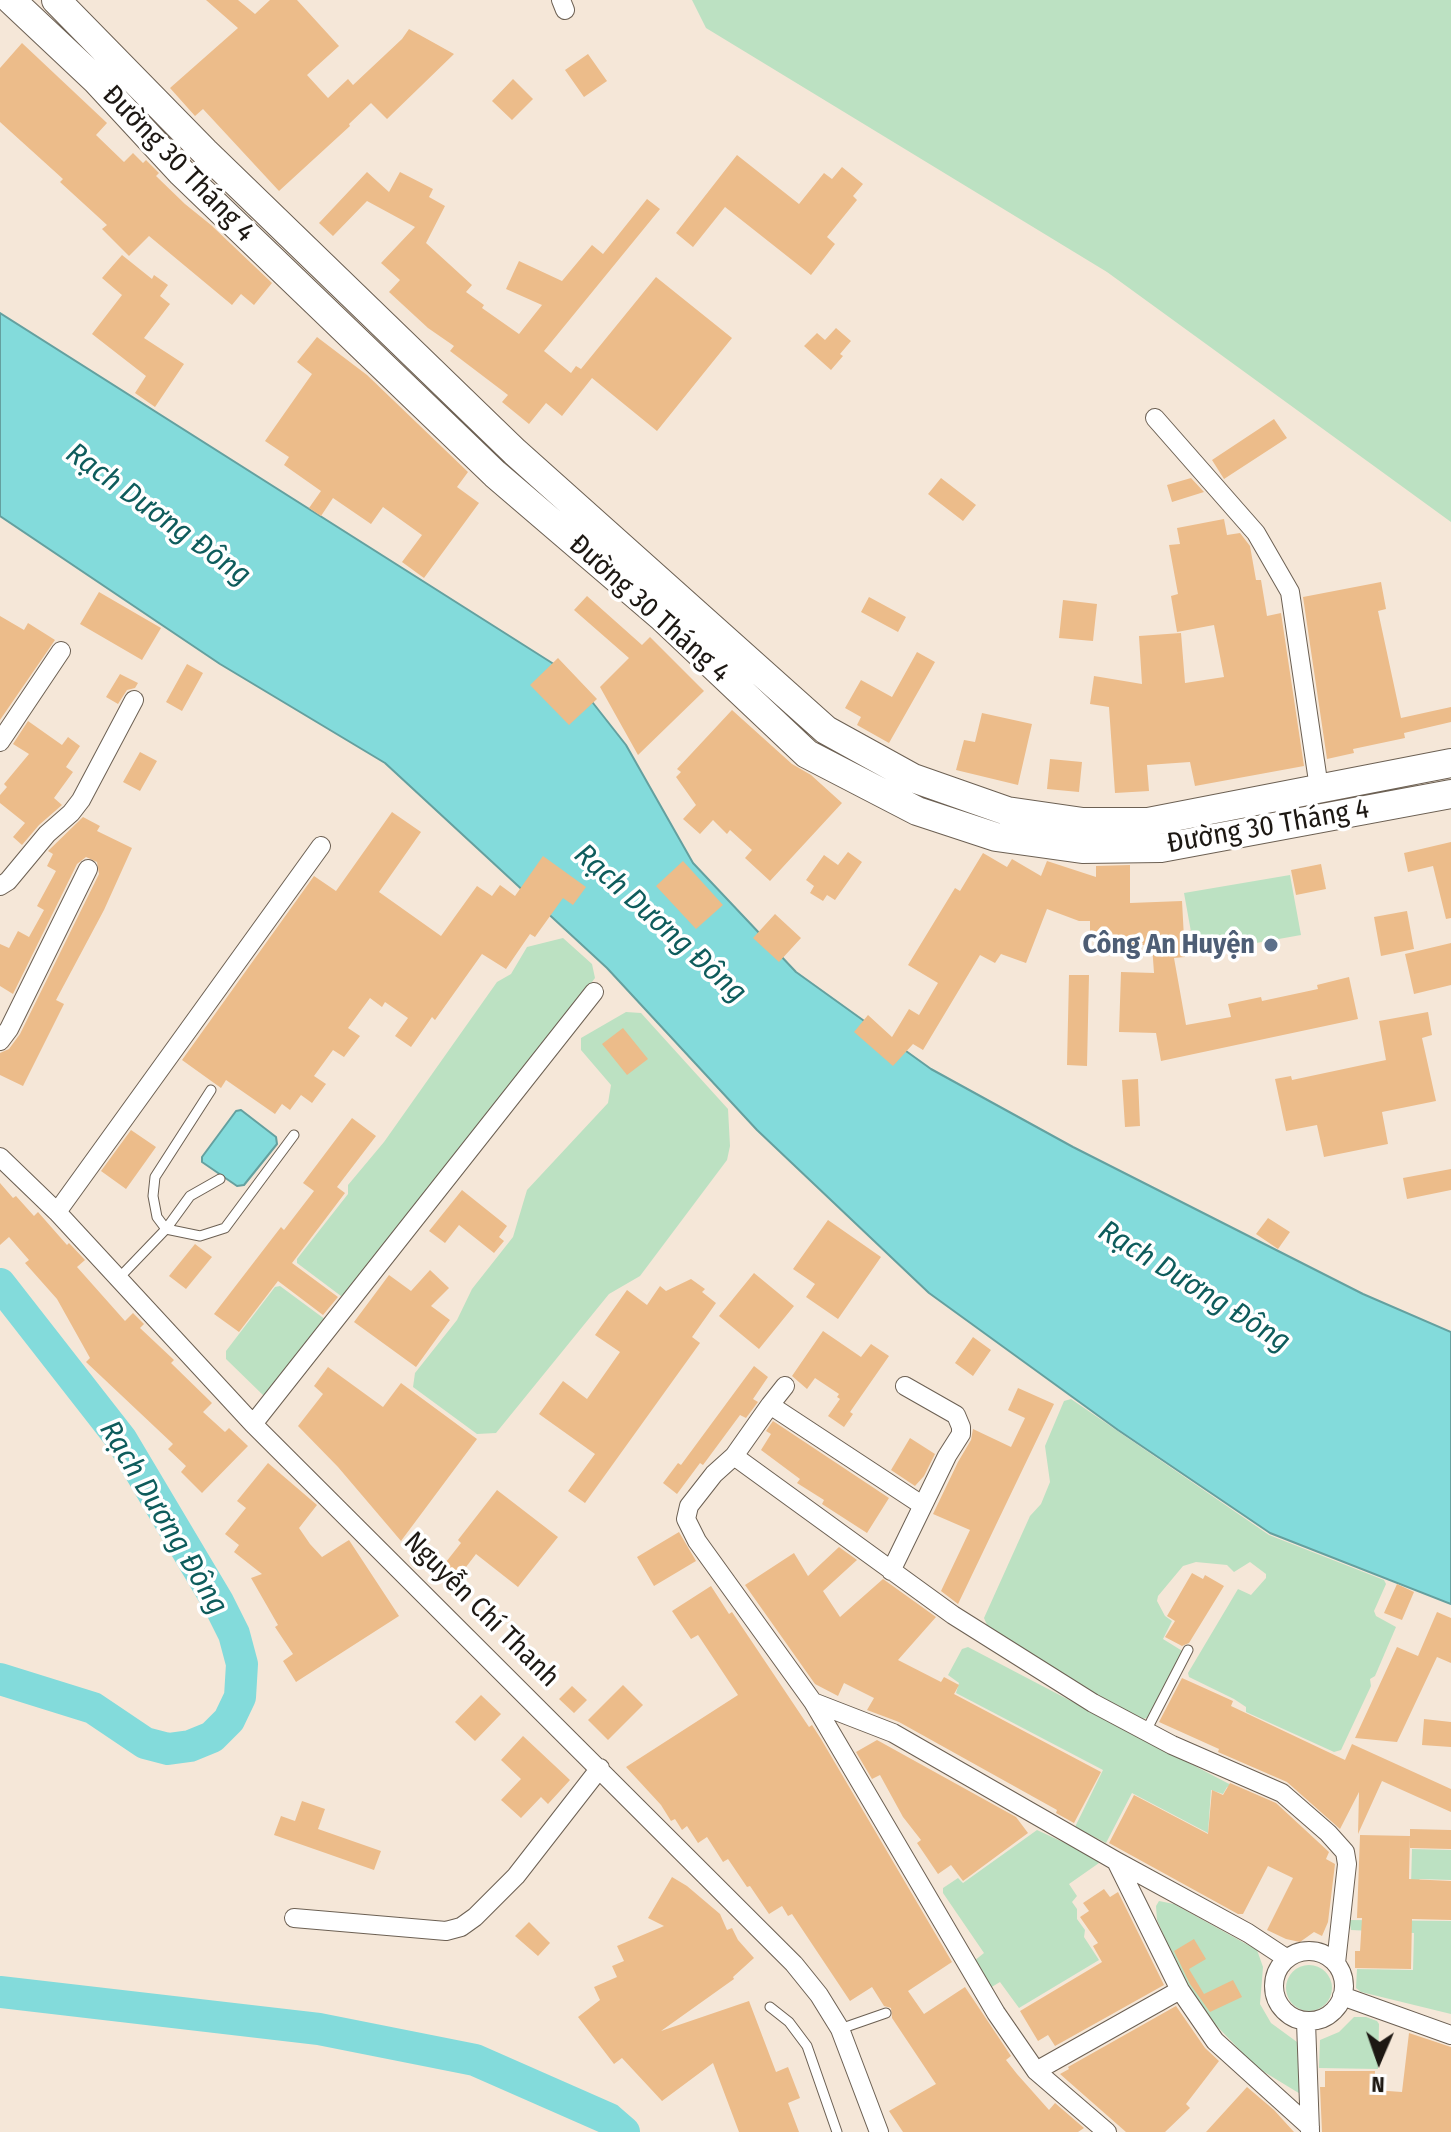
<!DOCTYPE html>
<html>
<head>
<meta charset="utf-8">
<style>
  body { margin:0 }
  #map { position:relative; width:1451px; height:2132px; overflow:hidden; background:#f5e7d8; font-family:"Fira Sans Condensed",sans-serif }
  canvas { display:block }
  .north { position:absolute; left:1339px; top:2020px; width:80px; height:80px; -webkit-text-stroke:6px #fff; paint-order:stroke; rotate:182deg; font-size:22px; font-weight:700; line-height:32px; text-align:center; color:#1d1813 }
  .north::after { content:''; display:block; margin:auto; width:28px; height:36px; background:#1d1813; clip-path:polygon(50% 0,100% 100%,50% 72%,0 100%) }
</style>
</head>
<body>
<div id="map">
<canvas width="1451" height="2132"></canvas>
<div class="north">N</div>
</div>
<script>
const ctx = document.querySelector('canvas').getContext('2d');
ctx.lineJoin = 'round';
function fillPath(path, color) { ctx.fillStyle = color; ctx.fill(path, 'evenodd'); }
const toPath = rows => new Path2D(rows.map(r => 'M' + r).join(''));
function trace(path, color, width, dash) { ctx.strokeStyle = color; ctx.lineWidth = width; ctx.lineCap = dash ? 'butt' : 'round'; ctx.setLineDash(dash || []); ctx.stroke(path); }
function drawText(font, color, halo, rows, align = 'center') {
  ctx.font = font + ' "Fira Sans Condensed",sans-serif'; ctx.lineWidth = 7; ctx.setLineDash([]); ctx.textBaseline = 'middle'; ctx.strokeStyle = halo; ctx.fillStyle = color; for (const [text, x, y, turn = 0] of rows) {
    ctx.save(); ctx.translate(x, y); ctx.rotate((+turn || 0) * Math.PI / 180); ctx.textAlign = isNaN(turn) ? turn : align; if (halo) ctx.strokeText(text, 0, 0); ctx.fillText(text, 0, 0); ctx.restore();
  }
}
fillPath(toPath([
  [692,0,1451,0,1451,522,1107,272,706,28],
  [1290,875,1301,935,1195,954,1184,893],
  [563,938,592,964,595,978,437,1184,346,1296,341,1296,297,1263,297,1259,348,1194,348,1185,384,1142,497,982,511,974,527,947],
  [626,1012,641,1013,728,1109,730,1146,727,1160,640,1276,609,1294,496,1433,477,1434,413,1387,415,1373,457,1320,472,1289,513,1237,527,1190,608,1103,611,1085,581,1050,581,1038],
  [280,1286,326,1320,265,1397,226,1359,226,1351,275,1287],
  [1071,1399,1269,1535,1384,1580,1386,1584,1374,1611,1376,1616,1396,1627,1375,1676,1370,1679,1371,1686,1341,1750,1334,1752,1246,1712,1246,1707,1234,1699,1189,1677,1188,1673,1238,1589,1251,1595,1266,1578,1266,1574,1250,1562,1234,1572,1227,1565,1196,1562,1183,1566,1158,1596,1157,1601,1165,1616,1172,1621,1163,1639,1184,1652,1151,1716,1141,1720,1089,1694,990,1632,984,1618,1030,1516,1041,1504,1050,1482,1045,1446,1064,1401],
  [968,1647,1233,1786,1227,1787,1223,1794,1211,1790,1208,1833,1132,1793,1106,1843,1075,1827,1103,1770,956,1693,959,1683,948,1675,962,1649],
  [1037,1830,1093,1856,1099,1863,1069,1884,1077,1896,1072,1902,1077,1909,1077,1919,1085,1930,1084,1937,1099,1960,1019,2008,1000,1982,990,1988,974,1961,984,1953,943,1893,943,1888,958,1878,963,1883],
  [1412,1849,1451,1850,1451,1880,1420,1879,1411,1886],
  [1159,1901,1174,1904,1257,1950,1263,1967,1260,2004,1271,2023,1297,2042,1302,2095,1256,2067,1211,2020,1182,1977,1157,1920,1156,1906],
  [1349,1920,1451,1921,1451,2014,1361,1992,1356,1988,1357,1969,1413,1970,1414,1933,1351,1930],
  '1286 1988a23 23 0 1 1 46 0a23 23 0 1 1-46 0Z',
  [1354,2017,1366,2017,1377,2021,1379,2024,1378,2069,1319,2068,1320,2040,1339,2032]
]), '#bce1c2');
const water = toPath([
  [0,313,571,675,626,745,693,863,796,972,931,1069,1073,1147,1363,1294,1451,1332,1451,1604,1270,1533,1118,1430,929,1293,757,1130,607,968,385,763,220,664,0,516,0,313],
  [241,1110,276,1137,277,1144,244,1185,237,1186,202,1162,202,1157,236,1111,241,1110]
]);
fillPath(water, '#83dbdb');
trace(water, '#64a09f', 2);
trace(toPath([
  [0,1284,121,1439,218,1602,234,1634,242,1664,240,1697,229,1720,212,1737,190,1746,168,1749,145,1743,93,1708,0,1679],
  [0,1992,319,2029,475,2060,609,2119,624,2132]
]), '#83dbdb', 32);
fillPath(toPath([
  [206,0,238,0,255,14,270,0,297,0,339,46,307,75,328,98,348,79,353,85,402,39,409,29,454,54,387,119,371,103,349,124,350,126,279,191,203,109,195,116,170,88,238,28],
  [22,43,107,123,96,135,124,162,133,153,143,163,146,160,159,173,156,176,185,204,211,225,272,283,254,305,241,294,232,305,149,236,129,256,102,229,107,225,60,182,63,179,0,122,0,68],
  [588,54,607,81,584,97,565,70],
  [513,79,533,99,512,120,492,101],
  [737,155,799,204,824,173,832,179,842,167,863,184,853,196,857,200,827,237,835,244,811,275,725,207,693,247,676,233],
  [367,172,389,192,400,172,433,189,429,197,445,206,426,243,472,285,466,292,484,305,482,308,519,334,542,305,506,289,519,261,562,281,592,245,603,254,647,199,660,209,544,351,571,373,576,366,581,369,656,277,732,338,657,431,592,378,562,416,546,403,529,424,502,402,508,395,450,351,454,346,428,328,389,292,400,280,381,263,415,227,367,201,333,236,319,223],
  [122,255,152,279,154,275,168,285,160,296,170,304,144,338,184,364,155,407,135,393,146,376,92,334,122,295,102,278],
  [836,328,851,341,840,354,843,356,831,370,804,346,817,333,825,340],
  [317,337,367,375,468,472,457,487,479,503,424,578,402,562,422,535,383,507,371,524,333,498,321,516,309,508,321,491,284,465,289,457,265,441,312,374,297,362],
  [1274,419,1287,438,1224,479,1212,460],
  [941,478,976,505,963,521,928,494],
  [1191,478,1204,492,1172,502,1167,485],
  [1224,519,1227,535,1240,533,1250,546,1256,580,1261,580,1267,616,1281,613,1304,766,1195,786,1190,762,1147,765,1149,791,1115,793,1109,707,1090,704,1094,676,1142,684,1139,636,1181,633,1185,683,1224,677,1214,625,1177,632,1171,596,1178,594,1169,545,1180,544,1177,528],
  [1381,582,1386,609,1378,611,1401,718,1451,707,1451,722,1404,733,1405,738,1353,749,1354,753,1327,759,1303,597],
  [99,592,161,628,142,660,80,624],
  [587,596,642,645,650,637,704,691,638,755,600,687,629,658,574,610],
  [869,597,906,617,898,632,861,612],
  [1063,600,1097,604,1093,641,1059,638],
  [0,616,24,630,28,623,55,640,0,720],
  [917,652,935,662,889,743,857,725,861,717,845,708,861,680,892,697],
  [558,658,597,699,569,725,530,685],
  [187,664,203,673,182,711,166,702],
  [120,674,138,683,135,688,127,690,118,704,106,697],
  [732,710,792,764,811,775,842,803,770,881,745,858,752,850,730,830,727,834,713,820,700,834,683,819,696,805,676,777,681,772,677,769],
  [982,713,1032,724,1018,785,956,770,964,740,975,742],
  [28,721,62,745,68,737,80,746,66,767,73,772,54,798,62,805,39,825,22,845,13,837,25,823,0,803,0,795,7,787,4,784,29,754,13,744],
  [140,752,157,761,140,791,123,782],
  [1050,759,1082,762,1079,792,1047,789],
  [392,812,421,832,379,892,441,936,477,886,492,896,500,885,515,896,543,856,586,887,573,905,563,898,535,937,530,934,506,969,482,954,435,1020,432,1017,411,1047,395,1036,408,1018,385,1002,382,1007,370,998,348,1028,360,1036,344,1057,333,1050,314,1076,326,1084,312,1103,301,1095,290,1110,282,1104,275,1114,226,1080,221,1088,182,1060,314,876,336,891],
  [83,817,100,826,97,831,132,848,104,910,56,1000,64,1004,23,1086,0,1075,0,1053,9,1049,20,1034,99,874,97,862,86,857,77,864,13,994,0,986,0,944,9,948,18,931,29,937,44,910,37,906,56,871,47,866,53,854,48,851],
  [1451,842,1451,918,1446,919,1433,866,1408,872,1404,853],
  [848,852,862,862,835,900,827,895,823,901,810,893,814,886,806,880,824,855,838,865],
  [983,853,1007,867,1012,859,1041,876,1047,861,1096,877,1096,866,1130,865,1130,903,1182,901,1185,957,1174,958,1186,1025,1231,1017,1228,1004,1261,997,1262,1001,1318,989,1317,985,1349,977,1358,1019,1161,1061,1156,1033,1119,1032,1121,972,1154,973,1152,945,1108,945,1108,936,1090,936,1090,921,1079,921,1047,909,1026,963,1001,954,995,963,980,955,923,1050,913,1044,893,1066,854,1032,868,1015,892,1037,909,1009,919,1015,938,983,908,965,955,888,960,891],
  [683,861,723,905,696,929,656,886],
  [1321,864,1326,889,1296,895,1291,870],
  [1407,911,1414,949,1381,956,1374,917],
  [775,914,801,938,779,962,753,938],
  [1451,943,1451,985,1414,994,1405,954],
  [1069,975,1089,975,1087,1066,1067,1065],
  [1428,1012,1432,1035,1422,1038,1436,1101,1382,1112,1388,1144,1324,1157,1317,1125,1286,1131,1275,1079,1291,1076,1292,1080,1386,1060,1379,1021],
  [623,1028,648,1059,627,1075,602,1044],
  [1138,1079,1140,1126,1125,1127,1122,1080],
  [352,1118,376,1136,337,1187,345,1193,292,1263,338,1297,323,1315,278,1281,239,1332,214,1314,281,1227,284,1230,314,1191,303,1183],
  [131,1130,156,1147,126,1189,101,1171],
  [1451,1169,1451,1190,1407,1199,1403,1178],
  [0,1183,13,1198,16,1196,34,1216,38,1212,67,1245,69,1243,85,1260,77,1267,125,1321,133,1313,144,1324,140,1328,174,1360,171,1363,212,1403,203,1412,225,1432,229,1428,248,1446,202,1493,181,1472,186,1466,168,1449,173,1444,86,1362,90,1358,57,1299,25,1263,29,1260,9,1237,0,1245],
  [462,1190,507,1226,499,1237,504,1241,494,1253,459,1225,445,1243,429,1231],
  [1268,1218,1290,1232,1278,1249,1256,1234],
  [828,1220,881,1257,838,1319,806,1297,815,1284,793,1269],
  [195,1244,212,1257,186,1289,169,1276],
  [430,1270,449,1288,431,1306,450,1320,416,1367,354,1322,389,1275,411,1291],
  [754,1273,794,1306,759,1349,719,1316],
  [691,1279,705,1289,702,1292,716,1303,692,1337,700,1343,585,1503,568,1491,595,1454,539,1414,563,1381,587,1399,620,1352,595,1335,627,1290,647,1305,660,1286,666,1291],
  [823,1331,861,1357,871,1344,889,1356,850,1412,853,1414,844,1427,828,1416,840,1399,837,1397,839,1394,815,1378,807,1389,792,1376],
  [973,1337,991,1350,973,1376,955,1363],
  [754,1366,768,1377,753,1399,758,1402,746,1418,740,1415,703,1465,700,1463,677,1494,663,1483,678,1463,681,1465],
  [328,1367,383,1407,401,1383,477,1439,401,1541,338,1467,298,1426,323,1394,314,1386],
  [1018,1388,1054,1404,958,1604,941,1591,970,1530,933,1514,958,1462,971,1440,973,1429,1011,1447,1025,1418,1008,1410],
  [773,1421,889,1498,867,1533,822,1504,824,1500,797,1483,800,1479,761,1450,771,1434,766,1431],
  [910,1438,935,1454,924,1476,915,1486,891,1470],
  [268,1463,317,1505,299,1528,310,1544,322,1557,349,1540,399,1616,296,1682,283,1661,293,1654,275,1627,278,1625,251,1578,262,1574,234,1552,239,1545,225,1534,246,1508,237,1501],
  [497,1490,558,1537,518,1587,476,1554,450,1588,435,1576,461,1543,458,1540],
  [679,1532,696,1561,654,1586,637,1557],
  [839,1547,857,1560,823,1591,840,1617,883,1579,936,1617,898,1660,941,1682,944,1677,959,1685,954,1694,1101,1772,1074,1823,1056,1813,1057,1810,899,1722,867,1710,874,1698,844,1683,838,1696,815,1684,745,1585,794,1553,808,1576],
  [1192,1573,1203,1579,1205,1575,1224,1586,1189,1643,1182,1646,1165,1637,1175,1621,1167,1616],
  [1397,1584,1414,1592,1402,1620,1384,1613],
  [711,1586,729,1614,732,1612,809,1727,812,1725,821,1739,952,1962,908,1991,924,2014,965,1987,1011,2056,1006,2060,1017,2074,1049,2110,1055,2103,1084,2128,1078,2132,903,2132,889,2111,936,2084,892,2018,891,2008,884,2006,872,1987,850,2001,792,1914,788,1916,782,1906,769,1914,750,1886,747,1887,728,1859,723,1862,707,1837,698,1843,687,1826,682,1830,675,1819,671,1821,661,1805,626,1767,738,1695,698,1635,691,1639,672,1611],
  [1437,1612,1451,1618,1451,1663,1437,1657,1397,1742,1355,1738,1397,1647,1418,1656],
  [1182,1678,1233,1701,1231,1706,1345,1760,1352,1744,1451,1789,1451,1812,1382,1781,1358,1834,1359,1792,1340,1829,1287,1782,1218,1752,1219,1749,1159,1722],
  [623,1685,643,1705,608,1740,588,1720],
  [572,1686,587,1700,574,1713,559,1699],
  [481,1695,501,1714,475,1741,455,1722],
  [1424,1719,1451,1722,1451,1747,1422,1745],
  [523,1736,570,1780,548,1804,541,1797,521,1818,501,1800,521,1779,501,1760],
  [877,1740,1016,1817,1028,1833,963,1881,951,1865,938,1874,917,1843,921,1840,903,1817,880,1775,872,1779,856,1752],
  [1230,1783,1276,1803,1329,1852,1326,1859,1335,1864,1328,1922,1322,1936,1314,1932,1300,1942,1286,1939,1267,1930,1293,1878,1268,1866,1243,1914,1238,1914,1109,1843,1134,1795,1208,1834,1212,1790,1223,1795],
  [302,1801,325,1809,318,1829,381,1851,374,1870,274,1835,281,1816,295,1821],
  [1410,1829,1451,1830,1451,1849,1410,1848],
  [1360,1835,1410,1836,1409,1879,1451,1881,1451,1920,1412,1919,1411,1969,1355,1968,1355,1951,1360,1951,1362,1918,1357,1918],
  [672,1877,687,1886,720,1914,727,1930,732,1928,738,1940,754,1958,733,1977,734,1979,661,2031,749,2001,776,2072,788,2067,800,2098,788,2103,799,2132,739,2132,713,2063,662,2101,622,2058,614,2064,578,2017,600,2000,594,1987,617,1977,612,1966,624,1961,617,1946,664,1926,648,1918],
  [1104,1889,1110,1897,1118,1892,1164,1985,1055,2046,1048,2035,1038,2041,1020,2011,1102,1962,1093,1946,1098,1943,1080,1917,1089,1911,1083,1903],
  [529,1922,550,1943,538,1956,515,1936],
  [1194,1939,1206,1959,1189,1969,1204,1994,1233,1980,1242,1997,1210,2012,1190,1984,1174,1951],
  [1176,2006,1205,2048,1219,2061,1186,2104,1190,2108,1165,2132,1126,2132,1060,2074,1069,2069,1068,2067],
  [1409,2033,1451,2047,1451,2132,1322,2132,1320,2087,1325,2087,1325,2071,1375,2071,1374,2090,1402,2092],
  [1247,2087,1274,2110,1294,2132,1206,2132]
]), '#ecbc8a');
const service = toPath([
  [220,1179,190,1196,166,1229,200,1236,225,1228,294,1135],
  [118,1279,166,1229,157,1217,153,1196,155,1177,211,1090],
  [1146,1731,1188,1650],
  [770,2007,789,2022,807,2046,837,2132],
  [840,2029,886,2013]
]);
const minor = toPath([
  [561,0,565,10],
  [1155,418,1256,533,1290,592,1319,788],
  [0,742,61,651],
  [0,886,8,881,47,834,71,813,81,800,134,700],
  [0,1041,9,1029,88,869],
  [0,1157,57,1212,253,1424,794,1964,819,1995,840,2029,879,2132],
  [57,1212,321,846],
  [770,1405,785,1386],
  [253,1424,594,992],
  [734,1456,953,1615,1093,1703,1172,1745,1282,1793,1328,1833,1345,1852,1347,1864,1336,1963],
  [922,1505,770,1405,734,1456,714,1474,689,1506,686,1519,697,1541,813,1702,996,2013,1036,2071,1107,2132],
  [891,1571,947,1456,961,1434,961,1427,956,1415,905,1386],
  [813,1702,893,1733,1116,1861,1248,1933,1286,1958],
  [1116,1861,1180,1990,1215,2041,1310,2127],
  [294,1918,446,1931,461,1927,475,1917,516,1876,600,1768],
  '1274 1986a35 35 0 1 1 70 0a35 35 0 1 1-70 0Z',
  [1342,1996,1451,2035],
  [1306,2022,1310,2131],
  [1036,2071,1180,1990]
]);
const primary = toPath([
  [11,0,96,80,182,173,495,474,662,617,807,754,917,811,996,837,1082,849,1161,848,1451,794],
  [56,0,205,152,515,452,826,730,913,778,1007,811,1083,822,1148,822,1451,763]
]);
trace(service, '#6c6053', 11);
trace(minor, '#6c6053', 20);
trace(primary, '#6c6053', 30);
trace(service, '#fff', 9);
trace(minor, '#fff', 18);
trace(primary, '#fff', 28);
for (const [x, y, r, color] of [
  [1271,945,8,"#5c6f8a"]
]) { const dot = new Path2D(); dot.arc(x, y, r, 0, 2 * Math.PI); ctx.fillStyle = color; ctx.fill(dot); trace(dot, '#fff', 3); }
drawText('28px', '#1d1813', '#fff', [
  ["Đường 30 Tháng 4",178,164,46],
  ["Đường 30 Tháng 4",649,609,42],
  ["Đường 30 Tháng 4",1268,827,-10],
  ["Nguyễn Chí Thanh",481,1610,45]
]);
drawText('bold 28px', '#4e5e75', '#fff', [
  ["Công An Huyện",1255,945]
], 'right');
drawText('italic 30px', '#0e5c5c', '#fff', [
  ["Rạch Dương Đông",158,515,36],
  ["Rạch Dương Đông",660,924,42],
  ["Rạch Dương Đông",1194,1287,32],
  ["Rạch Dương Đông",163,1518,59]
]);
</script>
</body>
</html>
